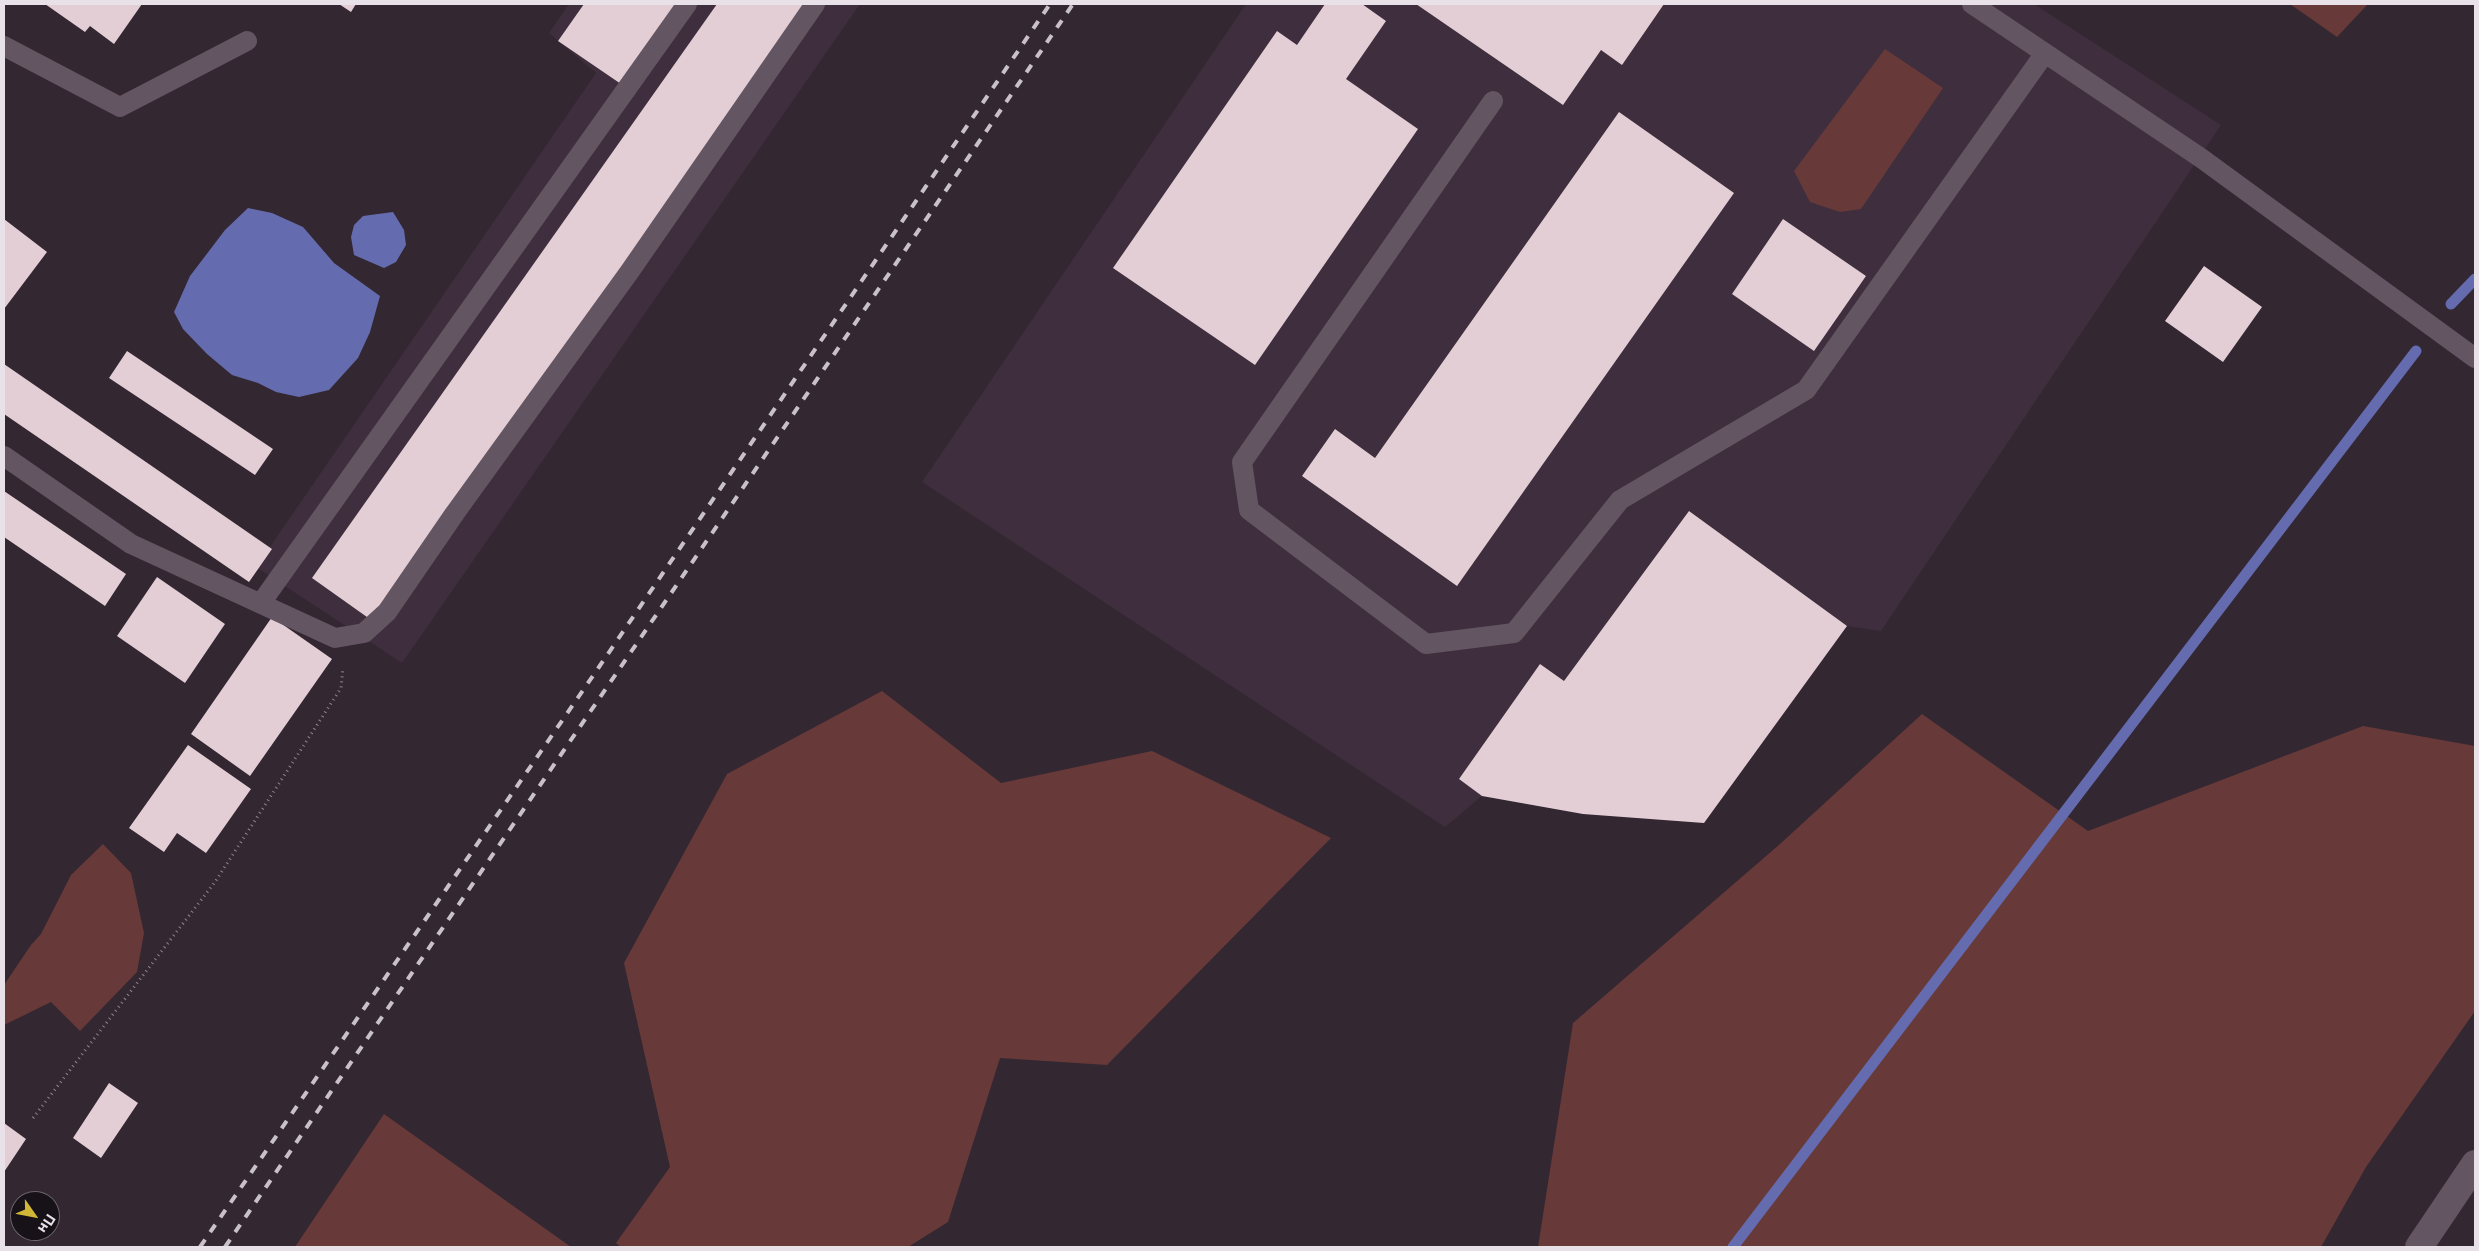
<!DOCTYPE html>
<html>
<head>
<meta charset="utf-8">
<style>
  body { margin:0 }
  #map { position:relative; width:2479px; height:1251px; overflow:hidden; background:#332732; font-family:"Open Sans",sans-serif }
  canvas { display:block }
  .frame { position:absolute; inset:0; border:5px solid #e9e1e8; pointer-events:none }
  .north { position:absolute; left:10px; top:1191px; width:50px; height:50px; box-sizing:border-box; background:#171217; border:1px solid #6b656b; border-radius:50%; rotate:123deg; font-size:14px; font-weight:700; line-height:20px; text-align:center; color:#e9e1e8 }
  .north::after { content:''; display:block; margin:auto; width:18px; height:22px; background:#d0b836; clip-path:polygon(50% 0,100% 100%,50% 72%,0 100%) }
</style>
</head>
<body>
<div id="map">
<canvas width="2479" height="1251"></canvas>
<div class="frame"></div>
<div class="north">Пн</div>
</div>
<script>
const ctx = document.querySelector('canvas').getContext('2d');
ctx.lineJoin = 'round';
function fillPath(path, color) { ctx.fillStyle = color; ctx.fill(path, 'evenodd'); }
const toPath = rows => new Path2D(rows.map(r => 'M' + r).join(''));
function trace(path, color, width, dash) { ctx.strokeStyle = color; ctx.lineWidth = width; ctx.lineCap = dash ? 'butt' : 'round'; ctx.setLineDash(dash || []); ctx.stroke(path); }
fillPath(toPath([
  [569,4,860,4,402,663,256,567,596,73,549,33],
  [1246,4,2034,4,2221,125,1881,631,1847,626,1704,823,1583,814,1482,796,1445,827,922,482]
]), '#3f2e3d');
fillPath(toPath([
  [2290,4,2368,4,2337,37],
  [1885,49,1943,88,1861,209,1840,212,1810,202,1794,171],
  [882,691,1001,783,1152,751,1331,838,1107,1065,1000,1058,948,1222,908,1247,621,1247,616,1243,670,1167,624,963,727,774],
  [1922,714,2088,831,2363,726,2475,746,2475,1011,2366,1167,2321,1247,1538,1247,1573,1023,1780,844],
  [103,844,131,873,144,933,137,972,80,1031,51,1002,4,1025,4,985,31,945,41,934,71,875],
  [384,1114,571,1247,295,1247]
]), '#673a39');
fillPath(toPath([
  [248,208,272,213,303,227,334,263,380,296,370,332,358,358,329,390,299,397,276,392,258,383,232,375,207,354,183,329,174,312,190,276,225,230],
  [393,212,404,230,406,245,396,262,384,268,354,255,351,237,354,225,363,216]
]), '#646caf');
trace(toPath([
  [2451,304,2475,279],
  [1733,1247,2416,351]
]), '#646caf', 11);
fillPath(toPath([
  [45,4,142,4,114,44,90,26,85,32],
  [339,4,356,4,351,12],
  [584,4,677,4,621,84,558,41],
  [717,4,811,4,374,622,312,578],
  [1325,4,1362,4,1386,21,1346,79,1418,129,1255,365,1113,268,1277,31,1297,45],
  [1416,4,1664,4,1622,65,1601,50,1563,105],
  [1619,112,1734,193,1457,586,1302,476,1335,429,1375,458],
  [4,219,47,252,4,309],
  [1783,219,1866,276,1814,351,1732,294],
  [2204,266,2262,307,2223,362,2165,321],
  [127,351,273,449,255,475,109,378],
  [4,364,272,549,249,582,4,414],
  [4,491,126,574,105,606,4,537],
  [1689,511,1847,626,1704,823,1583,814,1482,796,1459,779,1540,664,1564,681],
  [157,577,225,624,185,683,117,636],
  [272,617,332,659,250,776,191,734],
  [188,745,251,789,206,853,177,833,164,852,129,828],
  [109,1083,138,1103,101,1158,73,1138],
  [4,1123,26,1139,4,1172]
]), '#e4ced5');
trace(toPath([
  [33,1118,215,882,341,688,343,668]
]), '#90868f', 3, [1, 4]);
trace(toPath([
  [1972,4,2201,158,2475,358],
  [4,46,120,107,247,41],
  [1493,101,1242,462,1249,510,1426,644,1514,633,1620,500,1806,390,2045,53],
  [4,456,131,544,335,638,364,633,387,612,455,513,630,271,815,4],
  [261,603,687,4]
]), '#635561', 20);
trace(toPath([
  [2419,1247,2475,1164]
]), '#635561', 28);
trace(toPath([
  [200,1247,599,667,1050,4],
  [225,1247,1073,4]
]), '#c9c1c8', 4, [9, 9]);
</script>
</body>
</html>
